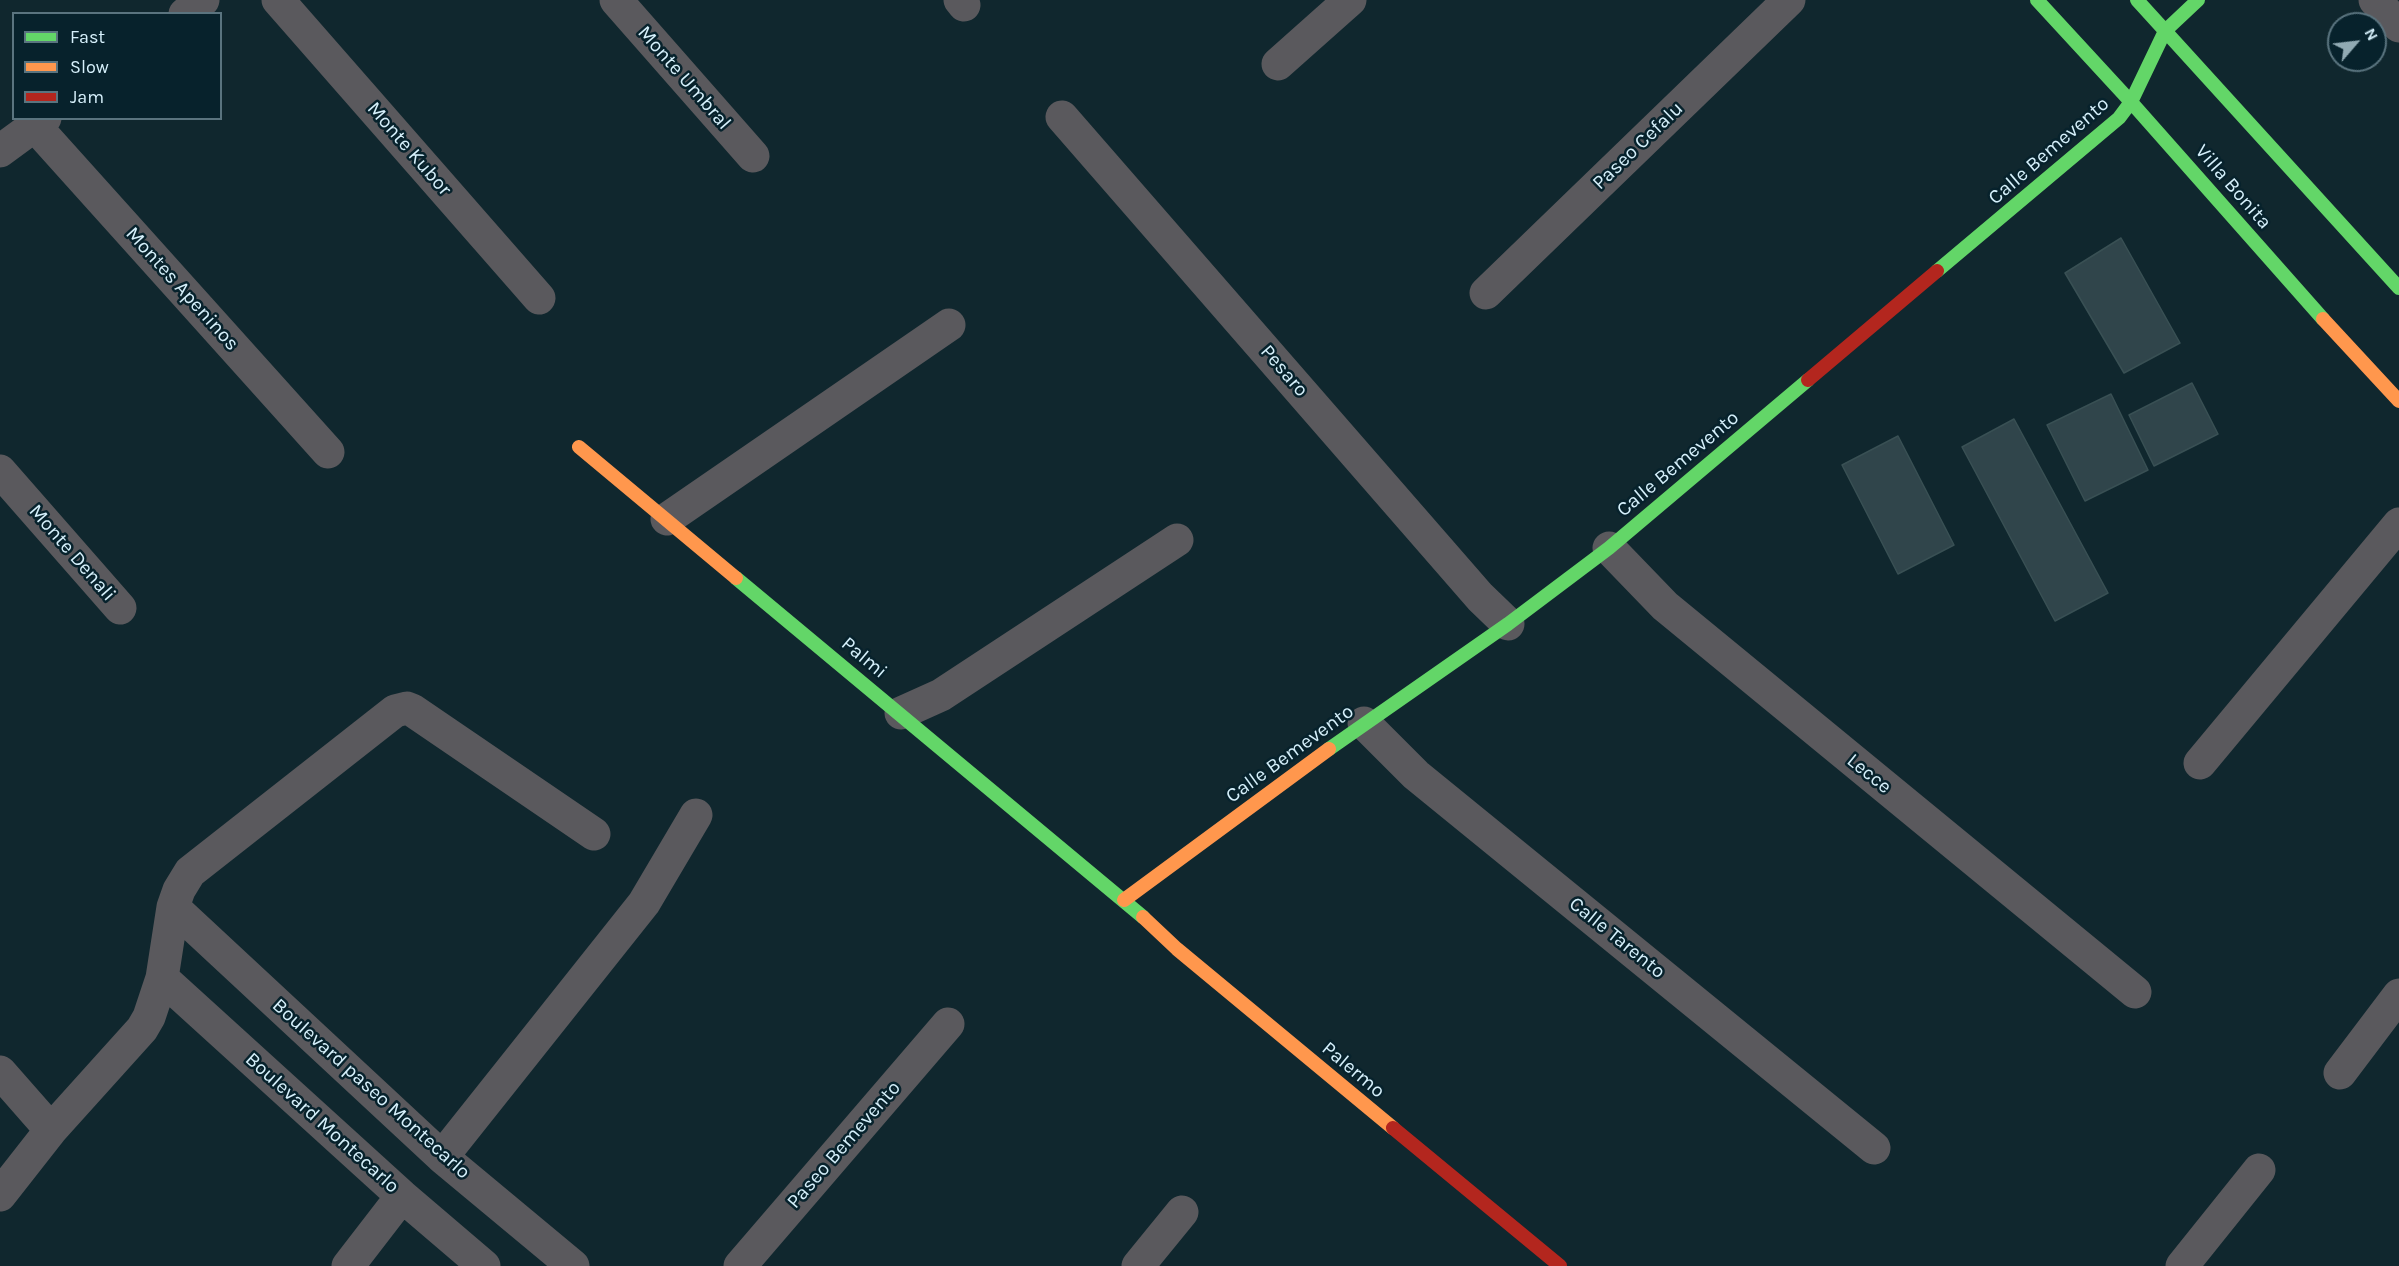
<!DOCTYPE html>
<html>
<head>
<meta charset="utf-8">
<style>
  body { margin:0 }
  #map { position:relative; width:2399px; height:1266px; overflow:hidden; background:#10272e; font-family:Karla,sans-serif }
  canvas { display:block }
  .legend { position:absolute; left:12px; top:12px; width:210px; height:108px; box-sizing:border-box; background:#07222c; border:2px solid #5a747f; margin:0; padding:8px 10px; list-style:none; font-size:18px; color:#d6f0fb }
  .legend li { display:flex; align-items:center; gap:12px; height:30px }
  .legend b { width:30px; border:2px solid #5a747f }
  .north { position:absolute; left:2327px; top:12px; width:60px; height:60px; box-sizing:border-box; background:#07222c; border:2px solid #5a747f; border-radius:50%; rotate:62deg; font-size:16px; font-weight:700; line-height:24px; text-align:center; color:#d6f0fb }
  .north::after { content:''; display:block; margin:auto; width:21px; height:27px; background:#91aab3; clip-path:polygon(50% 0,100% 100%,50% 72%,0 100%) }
</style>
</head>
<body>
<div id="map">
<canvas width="2399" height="1266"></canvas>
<ul class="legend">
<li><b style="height:8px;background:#63d668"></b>Fast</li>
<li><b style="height:8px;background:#ff974d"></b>Slow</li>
<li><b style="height:8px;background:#b3261e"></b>Jam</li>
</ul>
<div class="north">N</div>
</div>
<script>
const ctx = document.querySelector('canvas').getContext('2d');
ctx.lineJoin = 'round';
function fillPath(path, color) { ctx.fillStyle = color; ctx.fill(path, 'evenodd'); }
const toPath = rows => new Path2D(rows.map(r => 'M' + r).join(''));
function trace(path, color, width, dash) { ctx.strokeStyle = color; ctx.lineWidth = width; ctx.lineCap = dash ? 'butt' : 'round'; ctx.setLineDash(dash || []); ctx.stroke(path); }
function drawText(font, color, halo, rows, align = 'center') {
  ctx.font = font + ' Karla,sans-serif'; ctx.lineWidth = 5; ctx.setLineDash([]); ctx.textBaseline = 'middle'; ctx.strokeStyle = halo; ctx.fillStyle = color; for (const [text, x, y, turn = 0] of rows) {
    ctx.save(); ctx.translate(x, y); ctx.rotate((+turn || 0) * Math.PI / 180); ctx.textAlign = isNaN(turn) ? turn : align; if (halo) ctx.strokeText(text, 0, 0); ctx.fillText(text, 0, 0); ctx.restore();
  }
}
const building = toPath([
  [2121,238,2180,343,2124,373,2065,273,2121,238],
  [2192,383,2218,434,2154,466,2129,415,2192,383],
  [2111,394,2148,470,2085,501,2047,425,2111,394],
  [2014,419,2108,593,2055,621,1962,447,2014,419],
  [1898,436,1954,545,1898,574,1842,465,1898,436]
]);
fillPath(building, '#30454b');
trace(building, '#395054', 1.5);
trace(toPath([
  [278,0,539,298],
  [616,0,753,156],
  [960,0,964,5],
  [2375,0,2399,26],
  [185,14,203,0],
  [1278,64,1350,0],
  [1062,117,1480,597,1508,624],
  [35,126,328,452],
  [0,151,45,118],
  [1486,293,1789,0],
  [0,471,120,608],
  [667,519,949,325],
  [1609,548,1665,606,2135,992],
  [901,713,941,695,1177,540],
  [1364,723,1416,775,1874,1148],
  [2200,763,2399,524],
  [173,907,442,1157,573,1266],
  [162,978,402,1196,484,1266],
  [0,1072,51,1130],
  [2340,1073,2399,995],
  [442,1157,644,903,696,815],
  [0,1195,51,1130,142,1029,149,1017,162,978,173,907,179,890,190,872,395,711,407,708,412,710,594,834],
  [348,1266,402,1196],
  [740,1266,948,1024],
  [1138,1266,1182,1212],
  [2182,1266,2259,1170]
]), '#5a595d', 33);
trace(toPath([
  [2037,0,2131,102,2323,319],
  [2137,0,2399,288],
  [1937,271,2119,118,2131,102,2165,31,2198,0],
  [736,578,1143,917],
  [1329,749,1508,624,1609,548,1808,380]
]), '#63d668', 14);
trace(toPath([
  [2323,319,2399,401],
  [579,447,736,578],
  [1124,900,1329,749],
  [1143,917,1177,949,1393,1128]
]), '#ff974d', 14);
trace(toPath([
  [1808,380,1937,271],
  [1393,1128,1560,1266]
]), '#b3261e', 14);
drawText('20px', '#d6f0fb', '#07222c', [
  ["Monte Umbral",684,78,49],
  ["Paseo Cefalu",1638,146,-44],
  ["Monte Kubor",409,149,49],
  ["Calle Bemevento",2049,151,-41],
  ["Villa Bonita",2233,187,49],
  ["Montes Apeninos",182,289,48],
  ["Pesaro",1284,371,49],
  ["Calle Bemevento",1678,464,-40],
  ["Monte Denali",72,553,49],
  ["Palmi",864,658,40],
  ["Calle Bemevento",1290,754,-36],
  ["Lecce",1869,774,39],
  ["Calle Tarento",1617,938,39],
  ["Palermo",1353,1070,40],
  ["Boulevard paseo Montecarlo",371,1089,42],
  ["Boulevard Montecarlo",322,1123,42],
  ["Paseo Bemevento",844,1145,-49]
]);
</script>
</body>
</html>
